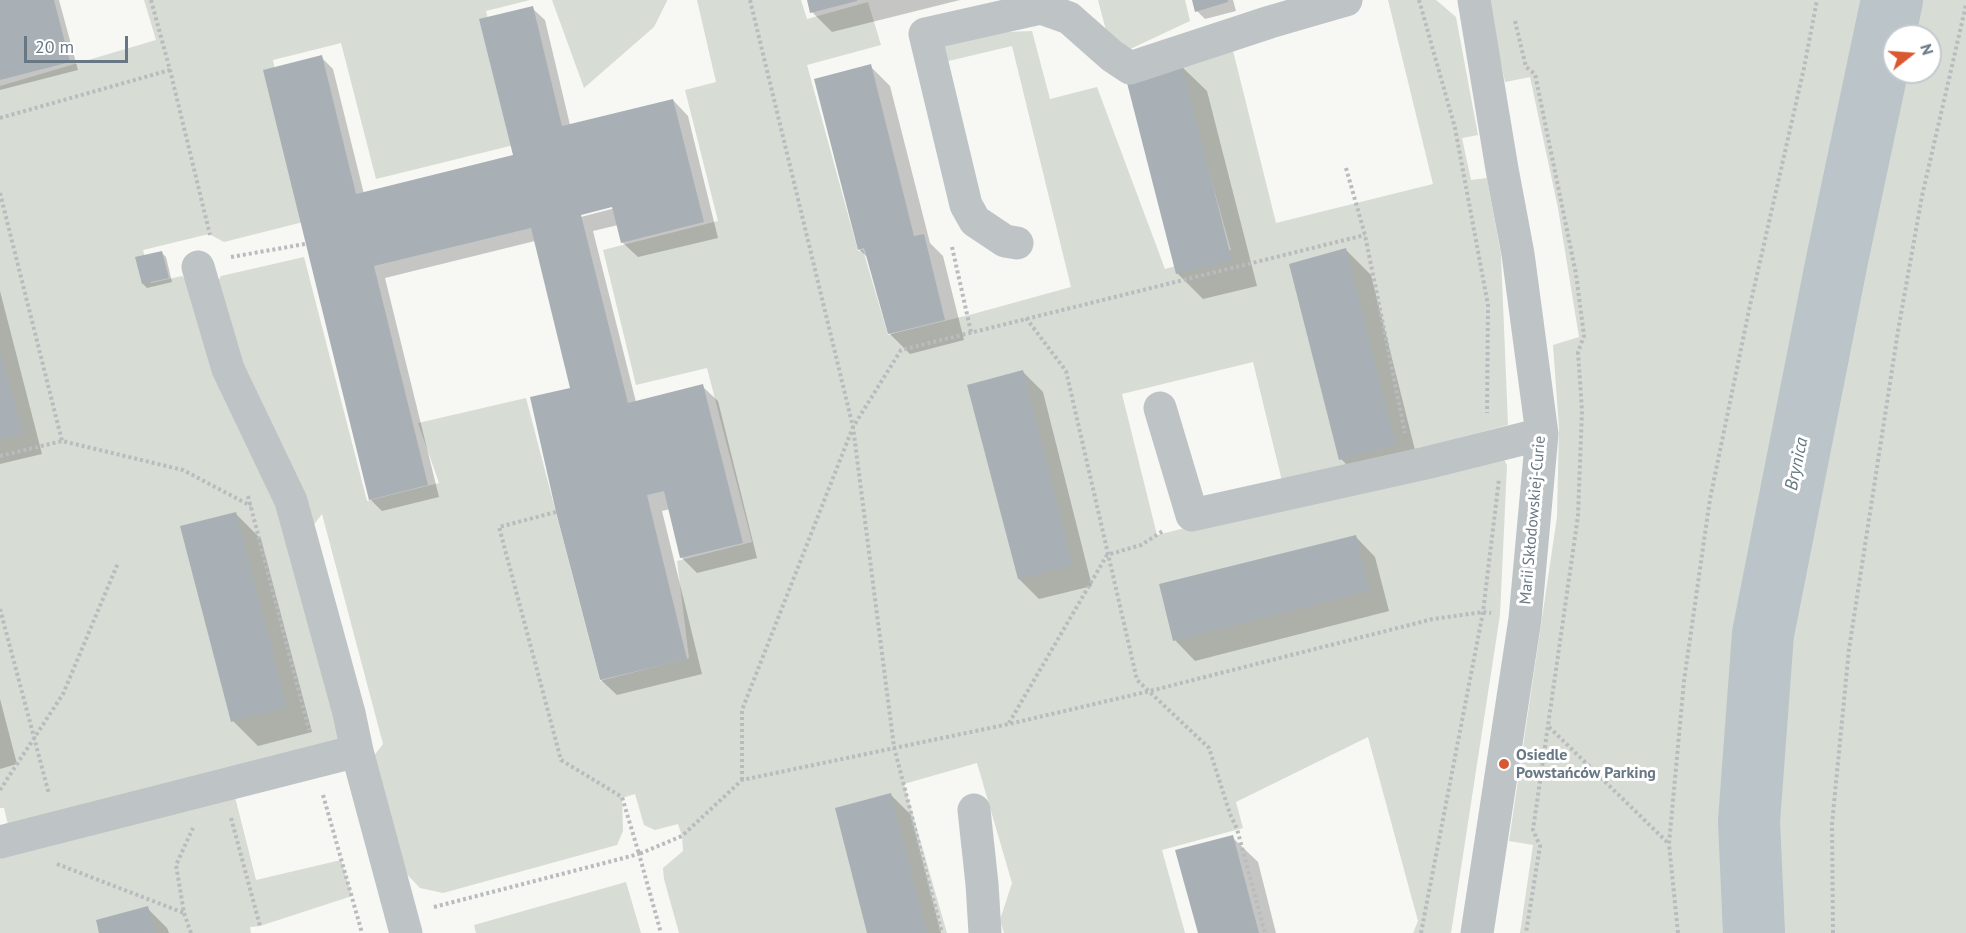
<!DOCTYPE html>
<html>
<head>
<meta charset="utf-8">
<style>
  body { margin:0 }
  #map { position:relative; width:1966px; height:933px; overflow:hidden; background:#f7f7f4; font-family:"PT Sans",sans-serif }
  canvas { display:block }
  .north { position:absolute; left:1882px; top:24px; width:60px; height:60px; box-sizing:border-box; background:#fff; border:2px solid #c3c9ce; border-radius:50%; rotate:73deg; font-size:16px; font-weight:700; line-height:24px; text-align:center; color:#687784 }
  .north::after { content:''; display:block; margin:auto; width:21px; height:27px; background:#da5831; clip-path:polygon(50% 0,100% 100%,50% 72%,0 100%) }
  .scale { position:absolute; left:24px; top:36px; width:104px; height:27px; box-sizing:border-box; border:3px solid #687784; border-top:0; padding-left:8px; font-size:18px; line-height:21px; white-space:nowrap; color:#687784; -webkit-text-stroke:4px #fff; paint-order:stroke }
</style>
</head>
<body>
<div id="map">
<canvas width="1966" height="933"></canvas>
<div class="north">N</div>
<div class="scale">20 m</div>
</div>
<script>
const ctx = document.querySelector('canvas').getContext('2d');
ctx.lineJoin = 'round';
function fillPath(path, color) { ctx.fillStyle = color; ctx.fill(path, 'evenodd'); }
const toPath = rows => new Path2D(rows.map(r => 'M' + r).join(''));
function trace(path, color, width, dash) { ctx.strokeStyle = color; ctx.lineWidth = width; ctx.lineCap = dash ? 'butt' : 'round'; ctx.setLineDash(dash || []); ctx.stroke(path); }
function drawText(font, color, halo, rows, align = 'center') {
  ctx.font = font + ' "PT Sans",sans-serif'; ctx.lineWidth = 6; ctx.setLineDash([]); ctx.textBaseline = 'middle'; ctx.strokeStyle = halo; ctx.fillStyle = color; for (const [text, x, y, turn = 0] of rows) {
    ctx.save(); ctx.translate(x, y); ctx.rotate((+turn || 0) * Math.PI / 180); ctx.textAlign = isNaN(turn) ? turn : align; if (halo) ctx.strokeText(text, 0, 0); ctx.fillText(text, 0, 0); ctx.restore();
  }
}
fillPath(toPath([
  [144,0,530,0,486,11,518,144,376,179,341,43,273,60,307,221,224,242,209,234,143,250,151,283,182,276,194,286,273,477,342,717,339,744,8,825,4,808,0,808,0,86,156,40],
  [552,0,667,0,667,1,654,27,584,88],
  [697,0,801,0,807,19,868,2,881,45,807,65,858,251,863,250,888,335,973,314,1071,287,1012,46,940,63,941,50,953,34,1032,31,1050,99,1097,87,1165,269,1231,250,1175,50,1229,35,1276,223,1433,184,1388,0,1436,0,1456,17,1478,135,1462,138,1471,180,1487,178,1501,255,1508,425,1409,451,1282,481,1253,362,1122,394,1157,535,1412,472,1502,456,1507,465,1500,615,1451,933,1413,933,1418,921,1368,737,1236,802,1243,828,1162,850,1185,933,1004,933,1000,920,1012,883,977,763,904,784,947,933,679,933,664,879,663,868,683,851,682,836,678,824,655,830,644,825,635,794,622,798,623,831,617,845,443,893,420,888,398,865,373,757,383,744,322,514,312,527,234,354,216,285,221,276,304,257,367,501,439,483,418,423,526,398,600,681,689,658,677,561,752,542,707,368,636,385,603,250,718,221,685,90,716,82],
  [1098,0,1185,0,1190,21,1113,57],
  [1488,0,1872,0,1859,70,1761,520,1731,757,1737,933,1520,933,1533,845,1509,841,1557,517,1559,428,1553,345,1579,337,1558,208,1530,77,1505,82],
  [1919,0,1966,0,1966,933,1774,933,1762,750,1904,72,1930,72,1930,36,1911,36],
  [234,793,256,880,341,860,352,896,260,926,250,927,251,933,0,933,0,853],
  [626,882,641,933,476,933,474,925]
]), '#d7dcd4');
fillPath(toPath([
  [0,0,59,0,78,70,0,90],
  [809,0,960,0,832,32,812,12],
  [1193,0,1233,0,1236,11,1205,19,1197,11],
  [532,8,545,20,570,125,673,100,688,116,718,238,638,257,622,242,618,225,593,231,636,402,702,386,718,401,757,558,697,573,681,557,670,509,662,511,702,674,617,695,601,680,572,389,535,241,385,278,439,497,382,511,370,499,321,57,333,69,364,194,516,160],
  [619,204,619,207,581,217,578,214],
  [870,66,890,86,930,243,943,256,964,340,910,354,890,334,869,259,859,249],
  [1181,66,1207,91,1257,286,1203,299,1177,273],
  [1345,249,1371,275,1420,470,1366,484,1341,459],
  [162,253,166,257,172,282,147,288,143,284],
  [0,291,42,454,0,464],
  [1023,372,1043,392,1092,586,1039,599,1019,579],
  [236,514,261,539,312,732,258,746,233,721],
  [1355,536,1375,557,1389,611,1195,661,1175,640],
  [0,699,17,764,0,769],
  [891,795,911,815,941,933,869,933],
  [1232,837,1258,862,1276,933,1200,933],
  [147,908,167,928,169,933,100,933]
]), '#0003');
trace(toPath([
  [1754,933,1749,821,1763,634,1837,260,1892,0]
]), '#bac4c9', 62);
fillPath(toPath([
  [0,0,54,0,70,62,0,80],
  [807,0,857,0,857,1,810,13],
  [1192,0,1228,0,1228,2,1195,12],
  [533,6,562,126,673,99,704,222,621,243,612,207,581,215,628,403,703,384,743,543,680,558,664,491,647,495,687,659,600,680,556,512,530,397,570,388,531,228,374,266,428,485,369,500,263,70,322,55,356,194,513,155,479,19],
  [871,64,914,236,924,234,945,320,888,334,864,248,858,250,814,79],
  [1182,64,1232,261,1176,274,1126,79],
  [1346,248,1396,445,1339,460,1289,264],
  [162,251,169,278,142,284,135,257],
  [0,350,23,433,0,439],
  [1023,370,1073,566,1018,579,967,385],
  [236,512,287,707,231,722,180,526],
  [1356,535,1370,591,1173,641,1159,584],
  [891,793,927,933,867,933,835,808],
  [1233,835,1259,933,1198,933,1175,850],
  [148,906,155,933,99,933,96,920]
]), '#a8b0b5');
trace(toPath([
  [151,0,170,70,210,235],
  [750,0,853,427,894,747,942,933],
  [1419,0,1455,128,1488,305,1487,413],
  [1515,21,1526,67,1535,74,1576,274,1584,336,1578,352,1582,411,1578,516,1533,830,1540,846,1526,933],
  [0,118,170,70],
  [1346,168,1365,235,1405,433],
  [0,193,62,441],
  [952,247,971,332],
  [231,257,305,244],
  [1026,318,1066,371,1137,680,1209,748,1230,814,1237,829,1265,933],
  [0,456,62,441,183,470,251,506],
  [248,496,309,730],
  [556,512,499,527,561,760,622,797,639,854,682,836,742,780,1009,724,1150,691,1433,619,1483,612,1491,613],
  [0,609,49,794],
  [1009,723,1107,555,1141,545,1163,531],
  [1549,727,1668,843],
  [742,780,742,710,853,427,901,350,1365,235],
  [0,790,63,694,118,563],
  [323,795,362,933],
  [231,818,260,926],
  [57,864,184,913],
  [434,907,639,854,661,933],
  [191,933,184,913,176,865,193,828],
  [1421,933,1483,612,1499,479],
  [1678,933,1669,844,1684,681,1710,499,1749,310,1804,68,1817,0],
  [1833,933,1832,824,1849,649,1898,331,1922,196,1966,5]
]), '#b9bcbe', 4, [3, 3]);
trace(toPath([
  [1474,0,1502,169,1518,254,1542,434,1525,619,1477,933],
  [1017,243,1005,241,975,221,966,205,925,34,1041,8,1069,18,1112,56,1130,68,1270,22,1346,0],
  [198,267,228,369,291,501,349,713,357,751],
  [1160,408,1192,515,1426,463,1542,434],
  [974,810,982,884,985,933],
  [0,842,357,751,406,933]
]), '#bec3c6', 33);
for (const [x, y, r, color] of [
  [1504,764,6,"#da5831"]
]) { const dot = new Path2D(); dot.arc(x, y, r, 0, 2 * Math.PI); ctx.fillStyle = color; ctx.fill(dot); trace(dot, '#fff', 2); }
drawText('16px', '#687784', '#fff', [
  ["Marii Skłodowskiej-Curie",1533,520,-85]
]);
drawText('bold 16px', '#687784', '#fff', [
  ["Osiedle",1516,755],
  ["Powstańców Parking",1516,773]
], 'left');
drawText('italic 18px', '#63787f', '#fff', [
  ["Brynica",1797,464,-78]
]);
</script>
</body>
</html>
